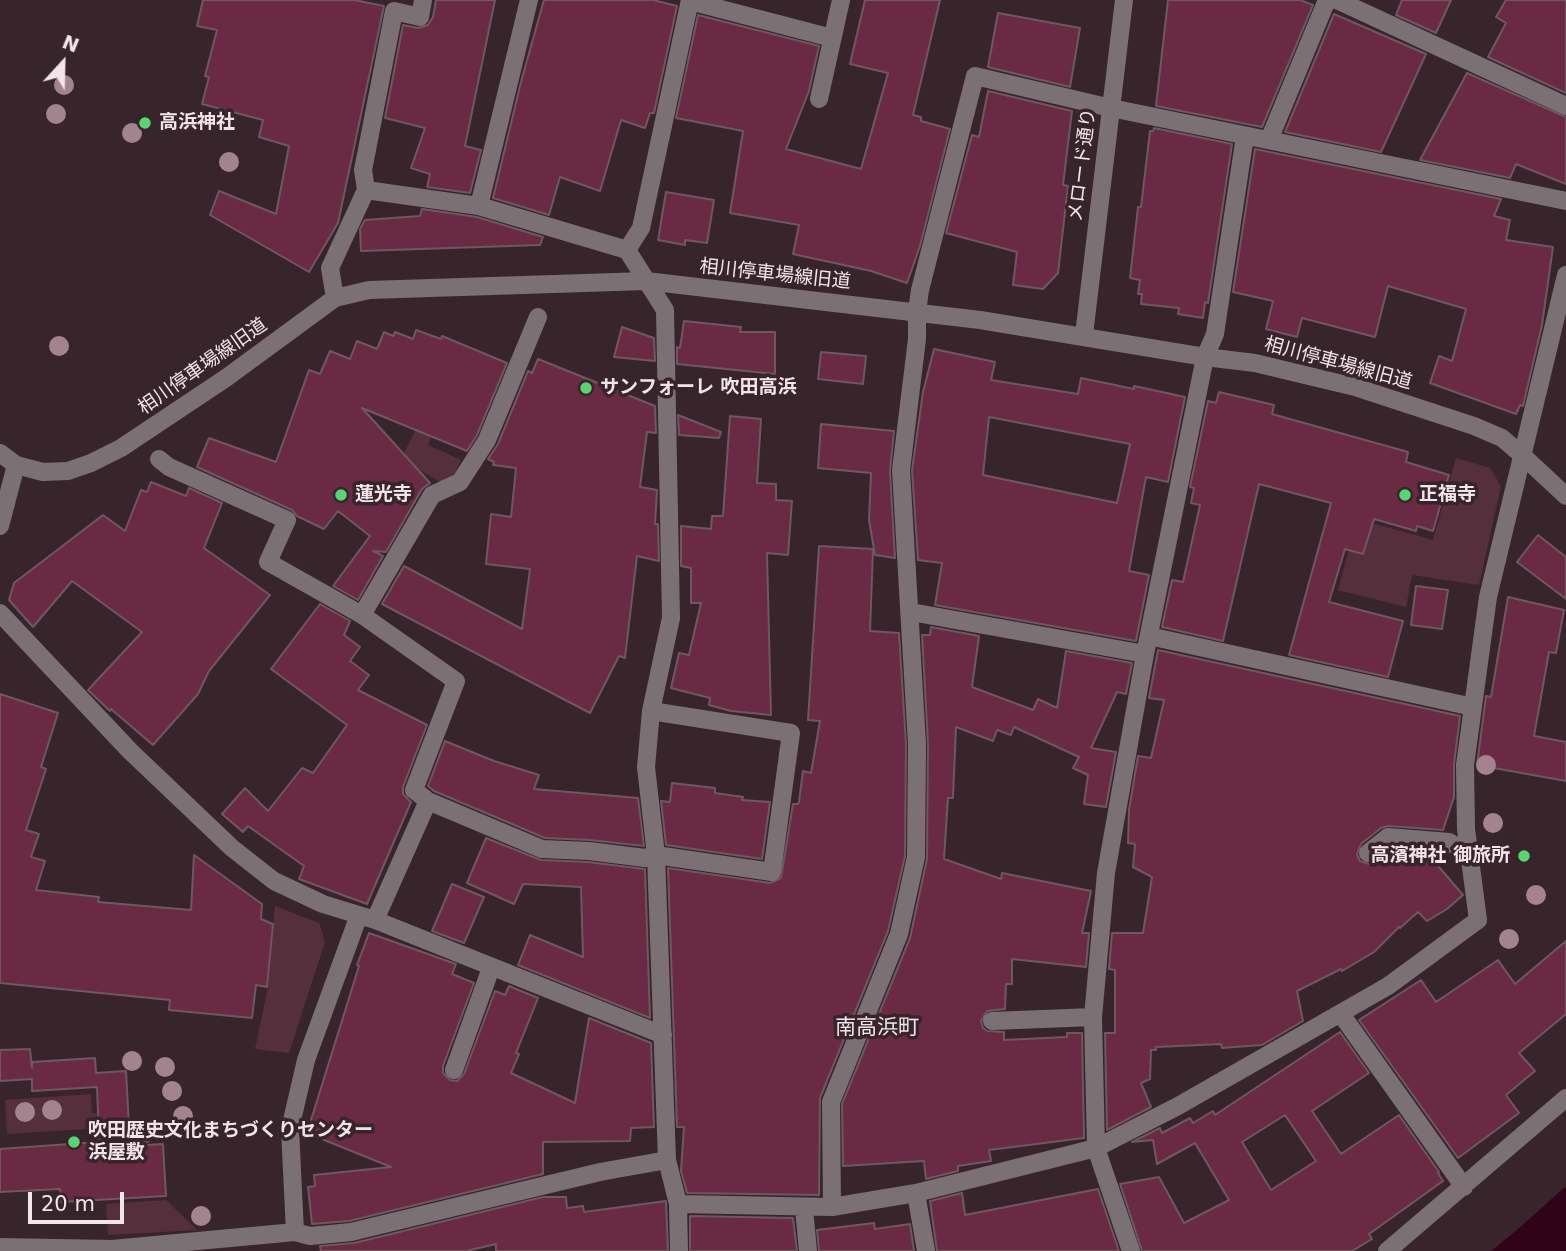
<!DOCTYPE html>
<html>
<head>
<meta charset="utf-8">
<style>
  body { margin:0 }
  #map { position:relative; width:1566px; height:1251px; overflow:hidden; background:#38252b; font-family:"DejaVu Sans",sans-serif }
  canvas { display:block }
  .north { position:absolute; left:28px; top:28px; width:70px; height:70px; -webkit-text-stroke:5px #38252b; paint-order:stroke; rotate:22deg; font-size:19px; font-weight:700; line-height:28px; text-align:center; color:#f2e5e9 }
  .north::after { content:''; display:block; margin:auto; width:24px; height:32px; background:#f2e5e9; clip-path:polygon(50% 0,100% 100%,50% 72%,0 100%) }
  .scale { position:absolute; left:28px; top:1192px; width:96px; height:32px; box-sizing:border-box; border:4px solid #f2e5e9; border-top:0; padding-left:9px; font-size:21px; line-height:24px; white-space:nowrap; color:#f2e5e9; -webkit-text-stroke:5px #38252b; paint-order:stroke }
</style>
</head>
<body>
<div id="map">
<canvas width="1566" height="1251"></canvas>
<div class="north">N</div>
<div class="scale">20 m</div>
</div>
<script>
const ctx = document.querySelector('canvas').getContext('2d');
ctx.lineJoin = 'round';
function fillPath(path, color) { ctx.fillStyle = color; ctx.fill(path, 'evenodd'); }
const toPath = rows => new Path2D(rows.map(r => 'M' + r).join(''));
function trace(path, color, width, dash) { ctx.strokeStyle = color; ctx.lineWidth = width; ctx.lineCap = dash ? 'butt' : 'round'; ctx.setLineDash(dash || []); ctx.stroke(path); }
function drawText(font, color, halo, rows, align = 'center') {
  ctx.font = font + ' "DejaVu Sans","Noto Sans JP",sans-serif'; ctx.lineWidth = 7; ctx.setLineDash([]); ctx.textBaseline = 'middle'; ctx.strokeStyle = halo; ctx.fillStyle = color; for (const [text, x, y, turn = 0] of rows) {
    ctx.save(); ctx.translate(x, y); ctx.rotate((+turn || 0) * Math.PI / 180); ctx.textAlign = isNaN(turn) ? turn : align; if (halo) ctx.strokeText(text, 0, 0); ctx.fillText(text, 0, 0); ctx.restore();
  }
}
fillPath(toPath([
  [421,419,435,426,428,445,461,460,455,473,442,483,401,459],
  [1456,458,1490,468,1501,486,1479,585,1412,575,1406,607,1338,590,1357,519,1433,540],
  [275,906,319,923,325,942,289,1053,255,1049,268,987],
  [91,1094,92,1113,101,1113,102,1128,7,1134,5,1100],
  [166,1200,197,1230,108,1235,106,1204]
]), '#562f3c');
fillPath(toPath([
  [1566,1186,1566,1251,1491,1251,1518,1229]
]), '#310318');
const building = toPath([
  [203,0,354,0,384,6,338,223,309,272,210,215,219,191,276,214,289,146,259,137,263,120,202,104,209,77,205,76,217,30,197,26,203,0],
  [436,0,495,0,465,146,481,150,470,193,427,187,430,174,411,168,425,128,385,118,403,25,418,28,428,25,433,17,436,0],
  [544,0,653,0,677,6,654,113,650,113,645,128,621,120,600,191,560,177,549,215,493,198,521,82,544,0],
  [865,0,940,0,913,115,921,117,921,121,950,129,920,246,907,283,871,271,793,254,799,225,730,213,743,131,676,118,698,15,819,46,809,91,786,149,861,169,888,73,850,64,865,0],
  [1168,0,1300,0,1313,5,1262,127,1156,106,1168,0],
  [1402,0,1451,0,1436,33,1396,15,1402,0],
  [1506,0,1566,0,1566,93,1488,57,1506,23,1496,17,1506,0],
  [998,13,1080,28,1070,87,988,67,998,13],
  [1334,14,1426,54,1381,152,1285,132,1334,14],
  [1467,73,1566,117,1566,184,1516,164,1510,178,1420,160,1467,73],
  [988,91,1072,111,1063,185,1068,186,1058,273,1043,289,1013,285,1017,252,946,233,972,135,979,137,988,91],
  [1154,128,1232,144,1208,303,1205,302,1203,318,1178,314,1179,308,1141,304,1142,294,1138,294,1140,280,1130,278,1138,207,1141,207,1150,131,1153,131,1154,128],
  [1255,149,1501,199,1494,216,1510,220,1506,240,1553,247,1542,325,1523,406,1520,405,1516,414,1430,383,1439,356,1452,361,1466,309,1388,286,1375,337,1302,318,1297,337,1266,329,1273,301,1233,292,1255,149],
  [666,192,714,200,707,243,685,240,685,245,658,240,666,192],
  [422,209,477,217,543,237,540,245,361,251,360,229,365,220,420,216,422,209],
  [684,321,741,327,740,332,775,332,775,374,677,364,677,347,680,348,684,321],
  [622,327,654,338,655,361,614,357,622,327],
  [416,330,441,339,442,336,507,363,477,435,467,451,362,408,430,483,422,489,386,552,373,551,383,556,358,600,333,586,370,536,338,511,324,529,297,516,292,510,197,467,209,438,276,462,309,370,320,374,330,351,350,359,357,341,377,349,384,332,393,336,395,332,413,339,416,330],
  [934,349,995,362,991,380,1078,394,1081,378,1134,389,1134,386,1185,397,1168,482,1146,477,1129,571,1149,575,1136,641,935,605,942,563,918,560,912,470,923,392,934,349],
  [989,417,1130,444,1117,503,983,475,989,417],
  [821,352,866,356,863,384,818,379,821,352],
  [538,359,655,406,656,433,647,432,640,487,657,490,655,524,658,524,659,561,637,556,625,658,619,656,590,713,382,604,404,566,522,629,530,569,486,564,491,514,511,517,516,468,493,465,494,462,488,459,498,444,528,371,532,373,538,359],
  [1219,392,1274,405,1272,414,1408,452,1406,462,1449,475,1433,531,1417,526,1416,531,1374,519,1363,554,1345,549,1329,602,1403,621,1388,677,1289,655,1331,503,1259,484,1223,641,1162,627,1172,580,1183,582,1200,505,1191,503,1194,488,1190,487,1208,401,1216,403,1219,392],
  [678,415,721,432,719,438,679,435,678,415],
  [730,416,761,419,757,483,776,484,776,500,792,501,788,555,767,553,771,715,731,711,709,705,710,698,671,688,679,653,689,655,701,603,691,603,691,568,681,566,681,526,711,529,712,516,723,516,730,416],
  [821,424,894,431,890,471,895,558,875,555,869,520,871,473,818,468,821,424],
  [151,482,186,496,189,488,222,503,204,548,270,595,209,671,198,694,153,745,111,709,110,711,88,690,142,632,72,581,33,627,9,600,14,583,103,515,125,531,141,490,147,492,151,482],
  [1538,535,1566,557,1566,599,1517,562,1538,535],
  [819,546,873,549,870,631,899,633,906,744,905,856,888,931,820,1098,819,1195,687,1193,681,1171,684,1127,677,1127,668,868,770,883,781,878,793,804,798,804,799,802,803,771,811,773,820,721,808,720,819,546],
  [1416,586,1448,590,1442,629,1411,625,1416,586],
  [1508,597,1564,610,1556,653,1549,652,1534,736,1566,742,1566,781,1477,765,1486,696,1491,697,1508,597],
  [320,604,350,621,344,635,360,647,350,661,369,675,358,690,427,725,403,787,403,794,411,802,367,904,299,879,304,866,248,826,243,832,222,814,245,788,268,811,302,768,313,773,347,725,271,669,320,604],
  [931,627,979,636,972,687,1033,710,1038,699,1057,708,1066,651,1132,663,1126,694,1117,692,1091,748,1116,752,1106,807,1084,804,1088,775,1073,768,1079,757,1014,727,1011,735,997,730,993,741,956,727,953,798,948,798,944,859,1001,879,1002,873,1091,891,1082,933,1089,933,1086,967,1012,959,1012,984,1006,984,1005,1009,987,1011,981,1021,983,1028,987,1031,1004,1032,1004,1040,1067,1037,1067,1033,1082,1033,1084,1138,989,1150,991,1161,958,1166,958,1171,926,1179,924,1161,843,1166,842,1104,910,938,927,859,928,744,922,635,930,635,931,627],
  [1158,650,1460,716,1454,764,1454,797,1443,830,1388,826,1381,828,1361,844,1357,854,1360,861,1369,864,1392,849,1436,852,1433,860,1463,895,1447,909,1427,921,1418,912,1400,928,1399,927,1374,952,1342,971,1341,969,1297,991,1303,1021,1262,1045,1222,1048,1221,1044,1156,1047,1156,1050,1151,1050,1150,1079,1141,1083,1151,1107,1107,1130,1105,1033,1115,1033,1115,970,1109,969,1112,933,1143,933,1152,877,1133,867,1135,844,1128,843,1129,810,1138,756,1151,758,1164,700,1149,698,1158,650],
  [0,694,58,713,41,767,46,769,26,830,39,834,31,857,45,861,36,890,99,897,98,902,191,910,194,855,262,904,261,919,273,924,267,987,256,985,252,1018,169,1010,170,1000,0,983,0,694],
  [445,741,494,761,539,775,534,789,638,798,644,846,590,840,545,838,434,791,428,786,445,741],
  [672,783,715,788,715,793,743,797,742,800,770,802,762,859,666,845,661,801,670,802,672,783],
  [486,838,541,860,588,862,645,869,650,1018,518,965,530,935,583,957,581,887,523,884,514,904,467,883,486,838],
  [452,884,484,897,464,943,432,931,452,884],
  [369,933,456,964,452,974,474,983,443,1066,443,1073,450,1080,457,1081,464,1074,495,991,505,995,509,986,538,998,516,1053,519,1054,511,1073,575,1103,589,1018,651,1043,654,1127,631,1128,630,1141,543,1142,543,1174,349,1221,312,1224,308,1187,315,1186,314,1175,391,1167,307,1133,359,966,357,965,369,933],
  [1566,941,1566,1014,1519,1053,1535,1071,1506,1095,1519,1113,1458,1158,1359,1020,1421,980,1436,1002,1498,960,1515,984,1566,941],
  [1340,1032,1369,1073,1312,1111,1341,1154,1399,1115,1439,1172,1438,1173,1443,1181,1369,1234,1372,1239,1352,1251,1142,1251,1120,1184,1159,1177,1184,1223,1229,1200,1195,1143,1157,1164,1153,1140,1132,1142,1160,1128,1162,1133,1190,1118,1193,1123,1213,1111,1215,1115,1340,1032],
  [1285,1115,1316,1161,1271,1190,1242,1142,1285,1115],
  [30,1049,32,1068,32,1062,95,1058,96,1073,126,1071,130,1146,163,1144,166,1196,61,1202,60,1189,0,1192,0,1149,98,1142,99,1137,97,1087,32,1091,32,1079,0,1081,0,1050,30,1049],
  [1098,1189,1119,1251,937,1251,930,1201,962,1193,965,1215,1098,1189],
  [543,1197,566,1197,567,1208,583,1206,584,1212,666,1201,668,1251,496,1251,496,1244,466,1251,321,1251,320,1246,354,1243,543,1197],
  [690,1216,793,1218,797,1251,690,1251,690,1216],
  [874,1223,875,1229,910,1224,914,1251,819,1251,817,1230,874,1223]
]);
fillPath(building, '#6b2a44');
trace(building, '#6e585f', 2);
trace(toPath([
  [1337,0,1566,106],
  [690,1,832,38],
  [819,99,841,0],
  [1269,140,1327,0],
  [366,190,479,206,627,250,665,310,671,618,651,711,646,767,656,855,667,1160,678,1204,679,1251],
  [479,206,529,0],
  [627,250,641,228,690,0],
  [335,298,330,268,366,190,363,170,394,11,420,17,423,0],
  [1084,335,1124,0],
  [0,453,16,465,43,472,68,471,91,463,121,448,226,378,335,298,369,290,646,281,980,320,1205,357,1255,363,1355,387,1474,426,1502,438,1522,455,1566,496],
  [159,459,169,467,287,520,268,562,362,615,456,681,414,790,428,801,542,849,589,851,645,858,656,855,772,872,791,733,651,711],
  [0,526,16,465],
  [911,612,1145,654],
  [0,613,130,751,232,848,274,881,323,904,375,920,663,1035],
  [362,615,432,495,460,482,487,440,538,317],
  [1149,636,1473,707],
  [1368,853,1388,837,1449,842,1470,855],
  [375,920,428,801],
  [1341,1014,1464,1187],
  [992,1021,1093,1017],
  [454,1070,491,968],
  [916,1193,926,1251],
  [678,1204,832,1207,916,1193,1096,1148,1178,1106,1388,986,1478,920,1466,829,1465,765,1488,597,1566,275],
  [832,1207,831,1102,899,934,916,857,917,744,901,470,917,339,917,312,920,290,975,76,1111,108,1566,201],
  [804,1208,808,1251],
  [295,1232,290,1129,306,1060,359,915],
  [0,1247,112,1249,295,1232,310,1236,351,1232,600,1172,667,1160],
  [1131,1251,1096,1148,1093,1017,1106,873,1145,654,1205,357,1215,334,1245,136],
  [1387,1251,1566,1098]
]), '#7b7174', 18);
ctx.fillStyle = '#a3838d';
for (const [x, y] of [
  [64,85],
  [56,114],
  [132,133],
  [229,162],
  [59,346],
  [1486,765],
  [1493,823],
  [1536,895],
  [1509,939],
  [132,1061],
  [165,1067],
  [172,1091],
  [52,1110],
  [25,1112],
  [183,1116],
  [143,1134],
  [201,1216]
]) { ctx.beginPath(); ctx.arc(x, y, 10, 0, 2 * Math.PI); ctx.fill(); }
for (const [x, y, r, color] of [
  [145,123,7,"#55d671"],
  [586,388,7,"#55d671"],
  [341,495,7,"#55d671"],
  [1405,495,7,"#55d671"],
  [1524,856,7,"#55d671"],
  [74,1142,7,"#55d671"]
]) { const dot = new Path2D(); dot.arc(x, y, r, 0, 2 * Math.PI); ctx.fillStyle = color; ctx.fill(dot); trace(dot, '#38252b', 2.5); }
drawText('bold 19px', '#f2e5e9', '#38252b', [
  ["高浜神社",159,123],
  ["サンフォーレ 吹田高浜",600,388],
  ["蓮光寺",355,495],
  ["正福寺",1419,495],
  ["高濱神社 御旅所",1510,856,"right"],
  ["吹田歴史文化まちづくりセンター",88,1131],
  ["浜屋敷",88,1153]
], 'left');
drawText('19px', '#f2e5e9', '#38252b', [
  ["メロード通り",1083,165,-83],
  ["相川停車場線旧道",775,275,6],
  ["相川停車場線旧道",1338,364,15],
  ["相川停車場線旧道",203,367,-35]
]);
drawText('21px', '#f2e5e9', '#38252b', [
  ["南高浜町",877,1029]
]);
</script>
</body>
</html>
